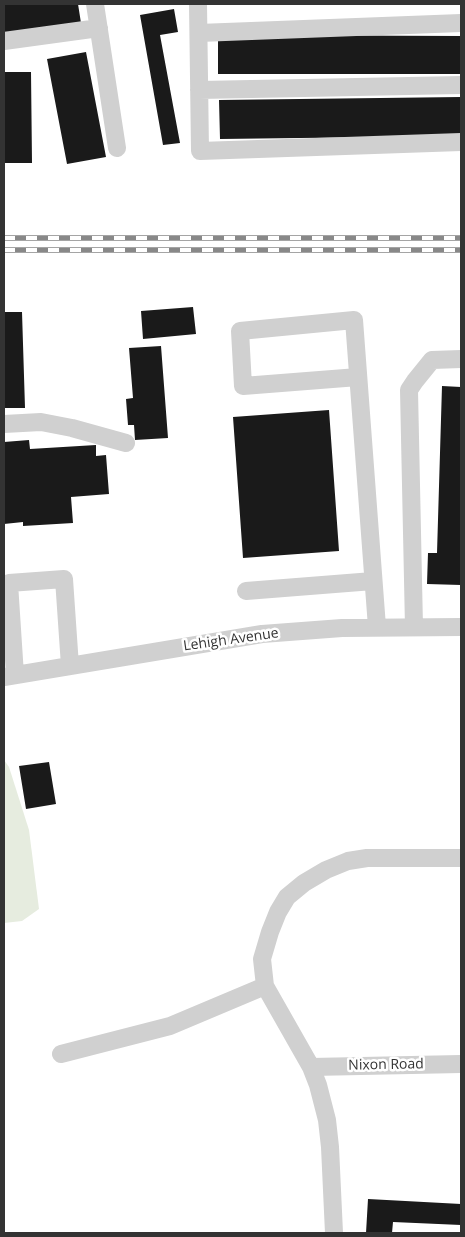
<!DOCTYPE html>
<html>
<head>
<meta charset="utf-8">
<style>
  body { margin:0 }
  #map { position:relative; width:465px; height:1237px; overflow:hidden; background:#fff; font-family:"Open Sans",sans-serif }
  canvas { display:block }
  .frame { position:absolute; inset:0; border:5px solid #333; pointer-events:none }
</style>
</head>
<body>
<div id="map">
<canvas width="465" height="1237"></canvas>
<div class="frame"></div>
</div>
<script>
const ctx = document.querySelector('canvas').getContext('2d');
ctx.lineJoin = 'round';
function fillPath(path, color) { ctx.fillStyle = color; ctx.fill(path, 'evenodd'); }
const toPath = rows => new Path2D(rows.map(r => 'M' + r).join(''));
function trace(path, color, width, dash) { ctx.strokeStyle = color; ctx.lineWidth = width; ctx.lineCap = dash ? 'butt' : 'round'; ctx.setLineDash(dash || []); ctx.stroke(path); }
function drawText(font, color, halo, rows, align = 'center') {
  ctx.font = font + ' "Open Sans",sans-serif'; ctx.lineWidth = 5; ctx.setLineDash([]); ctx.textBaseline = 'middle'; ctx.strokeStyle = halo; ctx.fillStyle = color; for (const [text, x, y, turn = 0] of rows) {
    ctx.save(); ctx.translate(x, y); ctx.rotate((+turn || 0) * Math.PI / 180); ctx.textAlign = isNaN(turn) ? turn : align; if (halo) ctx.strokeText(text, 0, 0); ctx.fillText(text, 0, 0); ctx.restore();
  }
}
fillPath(toPath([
  [4,760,9,767,29,830,39,909,22,921,4,923]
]), '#e6ecdf');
fillPath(toPath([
  [4,4,78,4,81,23,4,34],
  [174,9,178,32,160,35,180,143,163,145,140,15],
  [218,35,461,36,461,74,218,74],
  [86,52,106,157,67,164,47,59],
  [4,72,31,72,32,163,4,163],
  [461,97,461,136,220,139,219,100],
  [193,307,196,334,143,339,141,311],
  [4,312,22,312,25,408,4,408],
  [161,346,168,438,135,440,134,425,128,425,126,399,133,398,129,348],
  [442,386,461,387,461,585,427,584,428,553,437,553],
  [329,410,339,551,243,558,233,417],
  [29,440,30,449,96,445,96,456,106,455,109,494,71,497,73,523,23,526,23,522,4,524,4,442],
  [49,762,56,804,26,809,19,766],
  [368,1199,461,1204,461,1225,393,1222,392,1233,366,1233]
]), '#1a1a1a');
trace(toPath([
  [95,4,117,148],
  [198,4,200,151,461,142],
  [199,33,461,23],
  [4,41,99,28],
  [199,90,461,85],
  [358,377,243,386,240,331,354,320,377,627],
  [4,424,41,422,72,428,126,443],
  [246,591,373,581],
  [414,627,409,390,415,381,432,360,461,359],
  [15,675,9,583,64,579,70,666],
  [4,677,262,634,342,628,461,627],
  [61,1054,170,1026,265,986],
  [311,1067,461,1064],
  [334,1233,330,1147,327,1120,318,1085,311,1067,265,986,262,959,270,932,278,912,287,897,304,883,326,870,348,861,367,858,461,858]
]), '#d0d0d0', 18);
const rail = toPath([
  [4,238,461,238],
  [4,250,461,250]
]);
trace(rail, '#888', 5.5);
trace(rail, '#fff', 4, [11]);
drawText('14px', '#333', '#fff', [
  ["Lehigh Avenue",231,640,-8],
  ["Nixon Road",386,1065,-1]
]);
</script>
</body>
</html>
